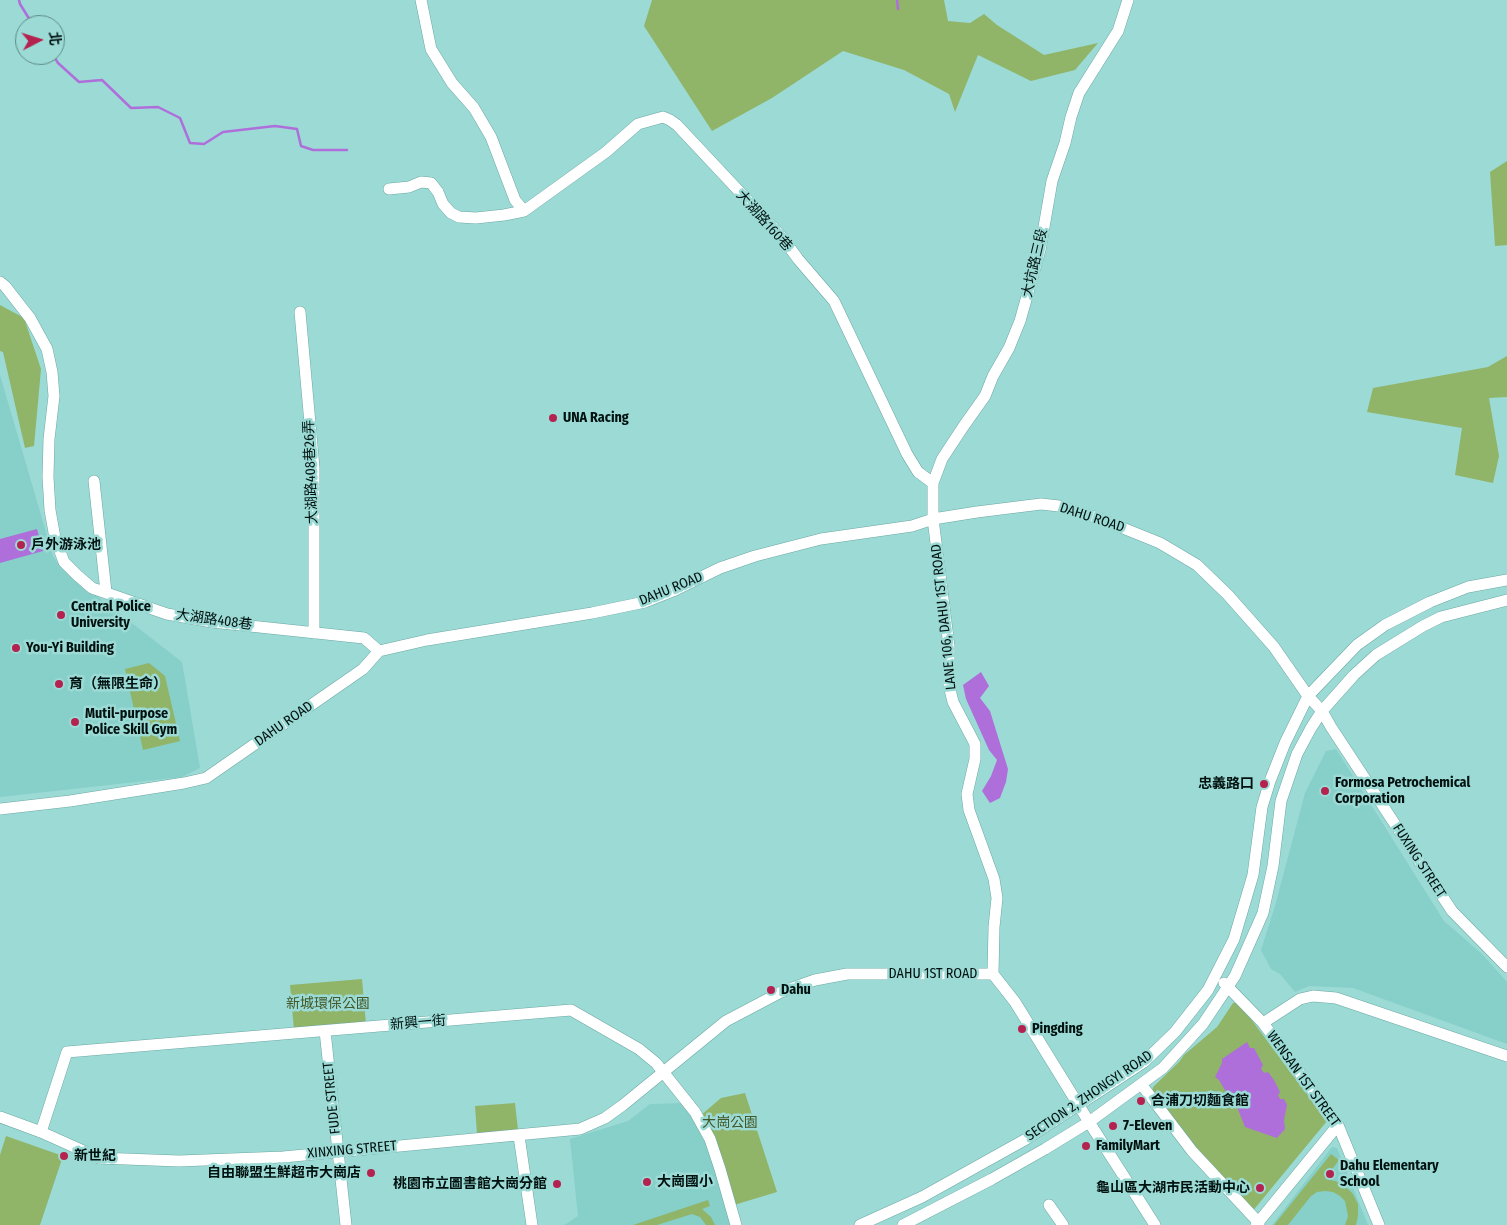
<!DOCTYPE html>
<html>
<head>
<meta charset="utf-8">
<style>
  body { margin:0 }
  #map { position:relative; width:1507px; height:1225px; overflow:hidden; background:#9cdad5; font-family:"Fira Sans Condensed","Noto Sans TC",sans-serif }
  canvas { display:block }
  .north { position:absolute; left:15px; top:15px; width:50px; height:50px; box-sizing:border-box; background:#9cdad5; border:1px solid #5e8a86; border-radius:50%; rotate:85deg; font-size:14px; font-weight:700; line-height:20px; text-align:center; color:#001210 }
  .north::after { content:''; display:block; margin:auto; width:18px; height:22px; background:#b4234f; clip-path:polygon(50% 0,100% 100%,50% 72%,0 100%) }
</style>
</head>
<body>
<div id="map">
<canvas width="1507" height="1225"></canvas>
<div class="north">北</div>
</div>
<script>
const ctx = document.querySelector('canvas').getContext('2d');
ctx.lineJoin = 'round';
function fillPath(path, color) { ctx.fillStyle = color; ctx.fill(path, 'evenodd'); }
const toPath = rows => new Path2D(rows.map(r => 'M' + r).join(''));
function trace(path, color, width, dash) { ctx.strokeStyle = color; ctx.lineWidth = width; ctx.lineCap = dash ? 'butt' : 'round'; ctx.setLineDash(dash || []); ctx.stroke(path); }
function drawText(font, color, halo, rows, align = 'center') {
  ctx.font = font + ' "Fira Sans Condensed","Noto Sans TC",sans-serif'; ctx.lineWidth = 5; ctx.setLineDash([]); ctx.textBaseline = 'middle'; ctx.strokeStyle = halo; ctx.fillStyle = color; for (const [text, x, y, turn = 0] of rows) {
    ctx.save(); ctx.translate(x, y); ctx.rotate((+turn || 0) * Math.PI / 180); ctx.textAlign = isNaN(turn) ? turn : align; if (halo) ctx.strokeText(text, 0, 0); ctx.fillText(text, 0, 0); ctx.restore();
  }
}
fillPath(toPath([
  [0,375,53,556,62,569,182,662,200,768,182,777,0,797],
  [1336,749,1444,921,1482,954,1507,982,1507,1044,1353,988,1309,986,1295,992,1280,974,1271,969,1261,950,1275,906,1305,793,1326,751],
  [685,1103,712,1148,731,1225,564,1225,578,1216,570,1139,628,1121,650,1104],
  [1332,1147,1337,1148,1368,1225,1272,1225]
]), '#87cfc9');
fillPath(toPath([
  [652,0,944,0,948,21,970,23,984,14,997,25,1044,55,1098,43,1075,70,1031,81,978,55,955,112,949,94,904,70,843,51,772,98,712,131,644,26],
  [1507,161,1507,245,1495,246,1490,172],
  [0,305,24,318,41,369,34,446,25,448,3,352,0,351],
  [1507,356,1507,397,1489,398,1499,456,1493,483,1455,475,1462,428,1367,412,1373,388,1488,367],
  [149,663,165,676,180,741,143,750,125,669],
  [362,979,366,1024,294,1030,290,985],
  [1233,1003,1239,1003,1327,1121,1251,1213,1174,1128,1152,1093,1153,1087,1179,1062,1184,1055,1217,1027],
  [745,1093,777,1192,734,1205,700,1116,721,1098],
  [515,1103,518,1130,477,1134,475,1106],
  [6,1136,63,1156,40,1225,0,1225,0,1155],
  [1331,1154,1339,1160,1325,1179,1335,1181,1345,1186,1353,1194,1358,1204,1358,1216,1356,1225,1345,1225,1348,1216,1345,1201,1340,1196,1333,1192,1325,1191,1317,1192,1311,1196,1288,1225,1274,1225],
  [708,1200,710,1206,702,1209,711,1217,715,1225,706,1225,700,1217,692,1214,657,1225,633,1225]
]), '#90b468');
fillPath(toPath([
  [37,529,43,551,0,563,0,539],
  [981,672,989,686,980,698,990,711,1008,769,1006,782,1000,798,990,803,982,791,991,776,997,760,989,750,966,699,963,685],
  [1247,1042,1250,1048,1254,1048,1263,1065,1261,1069,1264,1073,1268,1072,1274,1080,1280,1092,1278,1095,1280,1099,1284,1099,1287,1105,1284,1120,1285,1129,1277,1138,1245,1127,1237,1107,1233,1104,1219,1080,1215,1077,1222,1063,1222,1059]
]), '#ae6fdb');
trace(toPath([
  [19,0,20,4,33,25],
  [897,0,898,9],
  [53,55,58,63,79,82,102,80,131,108,158,107,180,118,190,143,204,144,223,132,275,126,297,129,301,146,313,150,347,150]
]), '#ae6fdb', 2.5);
const minor = toPath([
  [421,0,431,49,452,83,474,108,491,137,515,200,524,211],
  [389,189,409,187,421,182,431,183,438,192,443,204,451,213,459,217,476,218,504,215,524,211,606,152,638,124,663,117,670,120,677,125,782,237,798,259,834,301,907,454,918,472,933,483],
  [0,282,5,286,30,318,47,349,52,372,54,396,49,439,48,477,50,510,55,538,64,562,77,575,92,588,167,614,212,622,364,638,379,651],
  [300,312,314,468,314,633],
  [94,481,106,592],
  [0,809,70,801,184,783,206,778,363,669,379,651,427,640,592,613,645,602,673,591,720,568,755,556,821,539,912,526,933,519,977,512,1041,504,1059,506,1098,518,1160,543,1197,565,1228,595,1274,647,1308,696,1322,711,1331,727,1452,911,1507,967],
  [993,974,994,927,997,898,994,879,969,810,967,794,975,759,975,744,953,702,949,685,949,646,933,519,933,483,942,459,963,427,985,396,993,376,1009,348,1020,321,1040,250,1052,181,1065,143,1071,117,1079,93,1118,31,1128,0],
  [993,974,1015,1002,1089,1122,1155,1225],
  [1224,983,1263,1023,1338,1125,1379,1225],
  [1263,1023,1300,999,1313,996,1336,998,1507,1056],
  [325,1031,346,1225],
  [1141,1084,1192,1151,1259,1223],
  [0,1117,41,1132,99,1158,179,1161,283,1157,580,1129,605,1118,623,1105,726,1021,781,992,815,980,847,974,993,974],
  [41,1132,67,1052,571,1010,639,1049,656,1063,695,1112,710,1139,720,1169,736,1225],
  [519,1136,532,1225],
  [1049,1205,1063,1225],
  [860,1225,922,1197,1028,1138,1144,1062,1175,1032,1208,990,1234,939,1253,875,1262,807,1270,781,1285,743,1308,696,1357,645,1385,625,1430,602,1468,587,1507,580],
  [903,1225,992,1179,1045,1149,1089,1122,1163,1068,1203,1024,1235,976,1263,913,1273,866,1281,801,1297,754,1311,728,1322,711,1354,675,1376,655,1423,626,1441,617,1507,600],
  [1256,1225,1338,1125]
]);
trace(minor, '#6ba8a3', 12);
trace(minor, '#fff', 11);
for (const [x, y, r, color] of [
  [553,418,5,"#b4234f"],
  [21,545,5,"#b4234f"],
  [61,615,5,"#b4234f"],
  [16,648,5,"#b4234f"],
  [59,684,5,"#b4234f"],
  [75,722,5,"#b4234f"],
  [1264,784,5,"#b4234f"],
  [1325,791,5,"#b4234f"],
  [771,990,5,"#b4234f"],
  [1022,1029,5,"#b4234f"],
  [1141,1101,5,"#b4234f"],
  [1113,1126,5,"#b4234f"],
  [1086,1146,5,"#b4234f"],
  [64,1156,5,"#b4234f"],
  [371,1173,5,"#b4234f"],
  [1330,1174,5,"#b4234f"],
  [647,1182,5,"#b4234f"],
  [557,1184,5,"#b4234f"],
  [1260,1188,5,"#b4234f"]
]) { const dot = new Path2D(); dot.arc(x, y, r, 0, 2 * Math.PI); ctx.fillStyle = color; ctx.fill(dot); trace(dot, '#9cdad5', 2); }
drawText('14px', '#001210', '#9cdad5', [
  ["大湖路160巷",764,221,48],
  ["大坑路三段",1035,263,-77],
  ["大湖路408巷26弄",311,472,-92],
  ["DAHU ROAD",1092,518,18],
  ["DAHU ROAD",671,589,-22],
  ["LANE 106, DAHU 1ST ROAD",944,617,-96],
  ["大湖路408巷",214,620,8],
  ["DAHU ROAD",284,724,-35],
  ["FUXING STREET",1419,861,57],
  ["DAHU 1ST ROAD",933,974],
  ["新興一街",418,1023,-5],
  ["WENSAN 1ST STREET",1303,1079,54],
  ["SECTION 2, ZHONGYI ROAD",1089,1096,-34],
  ["FUDE STREET",332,1098,-96],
  ["XINXING STREET",352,1150,-5]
]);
drawText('bold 14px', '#001210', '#9cdad5', [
  ["UNA Racing",563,418],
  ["戶外游泳池",31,545],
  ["Central Police",71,607],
  ["University",71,623],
  ["You-Yi Building",26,648],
  ["育（無限生命）",69,684],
  ["Mutil-purpose",85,714],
  ["Police Skill Gym",85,730],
  ["Formosa Petrochemical",1335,783],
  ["Corporation",1335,799],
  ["忠義路口",1254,784,"right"],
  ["Dahu",781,990],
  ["Pingding",1032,1029],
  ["合浦刀切麵食館",1151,1101],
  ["7-Eleven",1123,1126],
  ["FamilyMart",1096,1146],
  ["新世紀",74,1156],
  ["Dahu Elementary",1340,1166],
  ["School",1340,1182],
  ["自由聯盟生鮮超市大崗店",361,1173,"right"],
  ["大崗國小",657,1182],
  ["桃園市立圖書館大崗分館",547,1184,"right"],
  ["龜山區大湖市民活動中心",1250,1188,"right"]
], 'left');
drawText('14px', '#425827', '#9cdad5', [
  ["新城環保公園",328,1004],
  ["大崗公園",730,1123]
]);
</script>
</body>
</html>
